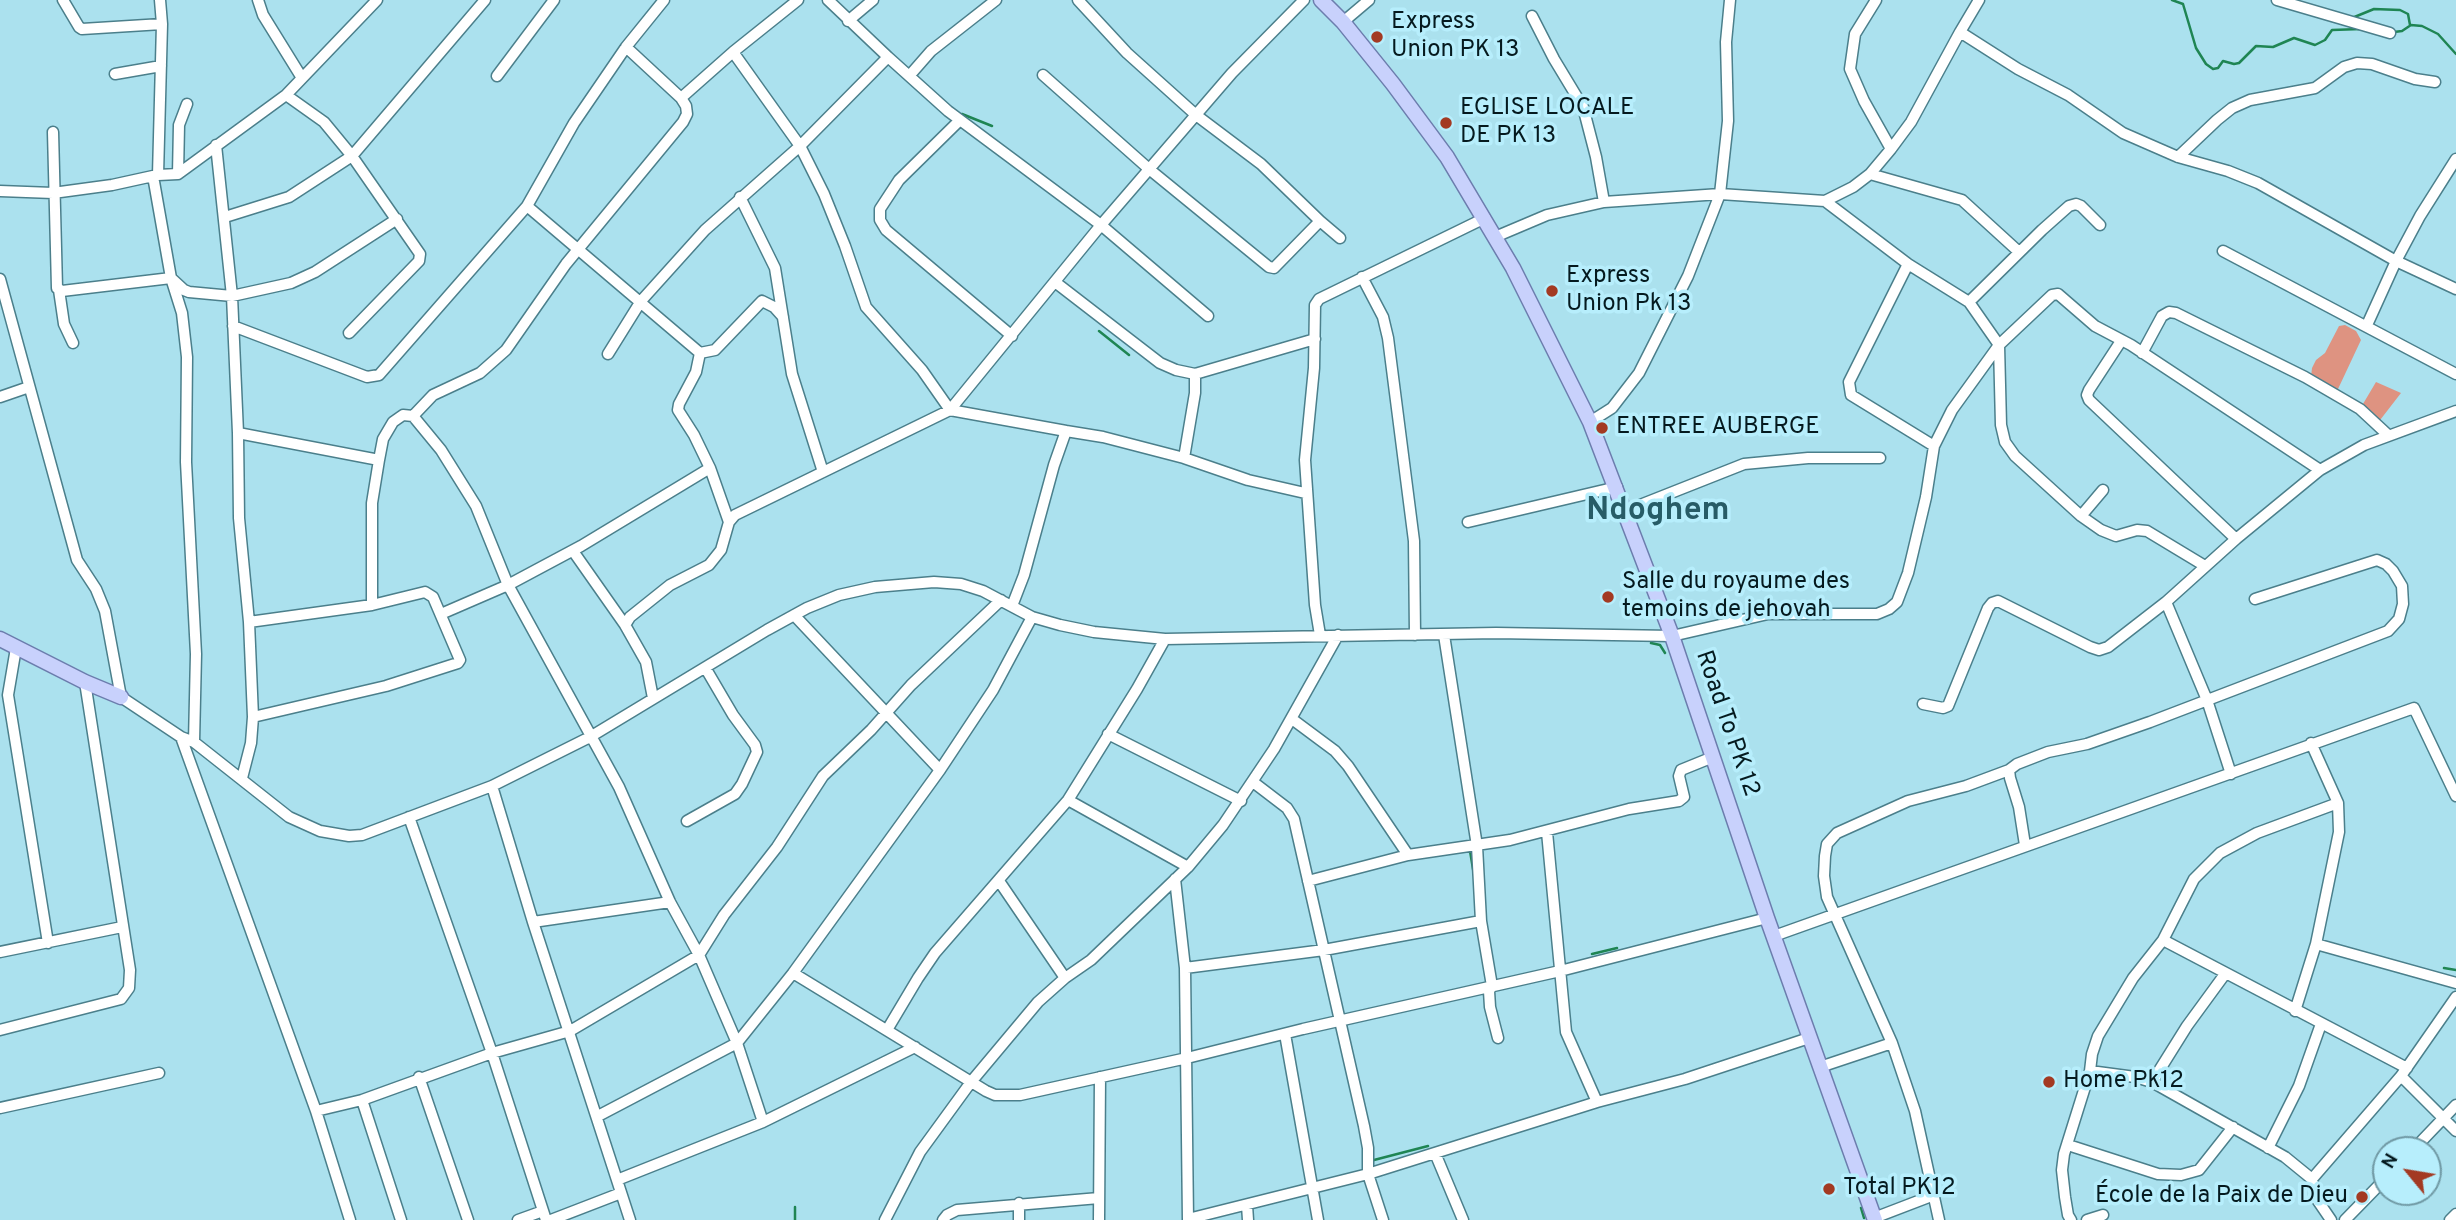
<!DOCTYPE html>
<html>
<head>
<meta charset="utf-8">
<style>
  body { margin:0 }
  #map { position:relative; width:2456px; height:1220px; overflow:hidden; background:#abe1ee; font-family:Overpass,sans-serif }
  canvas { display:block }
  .north { position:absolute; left:2372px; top:1136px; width:70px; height:70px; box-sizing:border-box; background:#b7eefc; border:2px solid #7099a4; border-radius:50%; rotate:300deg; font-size:19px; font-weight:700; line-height:28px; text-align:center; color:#051a1f }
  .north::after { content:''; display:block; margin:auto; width:24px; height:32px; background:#a33a23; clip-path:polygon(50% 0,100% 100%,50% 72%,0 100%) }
</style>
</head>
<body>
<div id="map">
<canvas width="2456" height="1220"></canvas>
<div class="north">N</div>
</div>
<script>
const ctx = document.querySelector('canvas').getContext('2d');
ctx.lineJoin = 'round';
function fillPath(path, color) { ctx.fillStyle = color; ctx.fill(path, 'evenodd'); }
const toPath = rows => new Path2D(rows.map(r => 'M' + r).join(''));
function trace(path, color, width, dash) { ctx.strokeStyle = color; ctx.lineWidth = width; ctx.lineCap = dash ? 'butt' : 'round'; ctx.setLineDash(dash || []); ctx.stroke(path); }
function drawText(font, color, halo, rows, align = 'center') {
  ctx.font = font + ' Overpass,sans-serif'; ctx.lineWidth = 7; ctx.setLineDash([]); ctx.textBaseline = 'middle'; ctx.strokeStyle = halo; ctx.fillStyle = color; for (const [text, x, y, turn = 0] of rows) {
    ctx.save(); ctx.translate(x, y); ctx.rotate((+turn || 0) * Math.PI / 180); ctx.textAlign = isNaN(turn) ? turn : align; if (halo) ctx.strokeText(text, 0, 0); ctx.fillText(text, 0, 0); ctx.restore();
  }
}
fillPath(toPath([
  [2345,325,2356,331,2361,340,2338,389,2329,396,2310,386,2312,368,2316,360,2325,353,2339,326],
  [2376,382,2401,393,2377,424,2360,409]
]), '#de9381');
trace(toPath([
  [2172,0,2183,4,2196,48,2206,64,2213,69,2218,68,2223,61,2234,64,2239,63,2256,46,2273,47,2294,38,2315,45,2325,40,2332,30,2361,29],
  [2352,18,2374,9,2400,10,2408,14,2410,25],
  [2394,32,2402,31,2411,25,2422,26,2438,34,2456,54],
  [962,114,992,126],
  [1099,331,1129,355],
  [1651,643,1660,645,1665,653],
  [1470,851,1474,875],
  [1592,954,1617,948],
  [2444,968,2456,970],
  [1374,1160,1428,1146],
  [795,1207,795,1220],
  [1861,1208,1864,1218]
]), '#1f8553', 2.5);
const minor = toPath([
  [63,0,79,27,82,29,162,24],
  [160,0,162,24,158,175,153,176,171,278,182,313,187,357,186,462,196,654,194,742],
  [258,0,263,15,302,78],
  [1078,0,1127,53,1196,115,1261,164,1320,221],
  [1876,0,1855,34,1850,69,1864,101,1891,149],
  [2277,0,2390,33],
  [1532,16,1554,59,1583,107,1596,157,1604,202],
  [848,21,873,0],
  [1343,22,1369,0],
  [1960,32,1979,0],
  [733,52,800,146,824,194,845,246,866,307,922,370,950,410,1066,431],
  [888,57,948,111,1101,225,1208,316],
  [115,74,161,66],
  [910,75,931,51,996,0],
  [1043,75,1149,169,1269,267,1274,268,1320,221,1340,238],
  [497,76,554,0],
  [286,95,324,122,352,156,420,254,419,261,349,333],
  [681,98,733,52,798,0],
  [960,120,899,180,880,209,880,220,886,230,1012,336],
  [53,132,57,288,62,291,171,278,184,290,189,292,232,296,291,283,315,272,397,219],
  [216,145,232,296,238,433,239,518,249,622,253,717,251,743,242,778],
  [2178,157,2217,120,2232,108,2250,100,2315,88,2344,67,2357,63,2372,64,2415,79,2435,82],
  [178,174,179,125,187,104],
  [1870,174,1962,200,2019,252],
  [158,175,178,174,286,95,377,0],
  [0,191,53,193,112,185,153,176],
  [740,197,775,268,792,374,823,472],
  [1825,201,1908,264,1969,302,1999,345,2052,295,2058,294,2095,326,2131,345,2320,470],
  [527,206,700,353],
  [225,217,289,197,352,156,485,0],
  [1495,237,1547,215,1604,202,1720,194,1825,201,1853,187,1870,174,1891,149,1911,122,1960,32,2018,69,2068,95,2123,133,2178,157,2228,171,2258,183,2396,261,2456,289],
  [2223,251,2456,374],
  [1362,277,1383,317,1388,338,1414,541,1415,635],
  [0,279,77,560,96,589,105,611,121,697,181,737,194,742,289,817,320,831,349,836,362,835,492,786,590,737,767,630,807,608,839,595,875,587,934,582,961,584,983,591,1032,617,1060,625,1094,632,1165,639,1496,633,1672,636,1768,614,1877,614,1889,609,1897,602,1908,573,1926,497,1934,446,1851,395,1849,382,1908,264],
  [1055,282,1160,363,1176,370,1195,374,1195,393,1184,458],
  [59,290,64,324,73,343],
  [1969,302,2042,230,2069,206,2076,204,2081,206,2100,225],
  [2367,325,2396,261,2420,216,2456,159],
  [233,326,367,377,379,375,527,206,574,123,626,47,664,0],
  [2121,341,2089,390,2087,395,2089,400,2236,539],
  [700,353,696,372,679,404,678,410,694,435,710,468,729,522],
  [700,353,715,350,762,301,774,307,783,317],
  [2142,353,2162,316,2169,312,2176,313,2305,377,2360,409,2388,435],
  [608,354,641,301,705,230,800,146,888,57,828,0],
  [1195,374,1315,339],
  [0,397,29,387],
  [413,416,433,395,480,373,506,350,566,264,683,122,687,114,686,106,681,98,626,47],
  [1590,422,1612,408,1639,373,1688,276,1720,194,1728,121,1726,42,1730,0],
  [238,433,379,460,372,503,372,605],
  [1934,446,1952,410,1999,345,2001,425,2005,442,2015,456,2081,516,2101,530,2116,536,2137,530,2147,531,2205,566],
  [379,460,383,439,393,422,403,415,413,416,441,450,476,506,508,585,619,787,670,902,699,955,737,1043,763,1122],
  [1625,511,1744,464,1808,458,1880,458],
  [2081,516,2103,490],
  [1468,522,1617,487],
  [573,551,625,625],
  [2166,602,2207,700,2231,774],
  [1012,606,1024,575,1054,465,1066,431,1103,437,1184,458,1248,480,1305,493],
  [441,614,508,585,581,546,710,468],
  [794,615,940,770],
  [249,622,372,605,425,592,433,597,460,660,458,663,386,686,253,717],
  [1320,635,1315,605,1305,460,1314,368,1315,305,1319,299,1485,218],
  [1444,635,1477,846,1481,921,1492,986,1489,991,1490,1007,1498,1038],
  [16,648,8,695,48,943],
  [653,698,646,662,625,625,630,617,670,585,709,565,721,550,729,522,735,515,950,410,1101,225,1232,73,1304,0],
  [1923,704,1943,708,1948,706,1988,608,1992,603,1998,601,2090,647,2099,650,2108,647,2166,602,2236,539,2320,470,2364,445,2456,411],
  [1292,719,1335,751,1348,766,1408,855],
  [1108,734,1241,801],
  [181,737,316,1111,362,1100,492,1053,570,1031,699,955,724,915,777,847,823,776,871,730,911,685,1001,600],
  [1253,782,1287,808,1294,819,1364,1126,1368,1148,1368,1174,1383,1220],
  [492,786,533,922,630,1220],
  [1068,800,1188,867],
  [409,817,492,1053,546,1220],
  [687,821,735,794,742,784,757,752,755,745,733,715,706,669],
  [2025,845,2019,807,2010,778,2009,770,2017,764,2048,752,2087,744,2150,722,2388,631,2399,619,2403,604,2402,586,2393,571,2386,564,2377,560,2255,599],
  [1175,879,1185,968],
  [999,881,1065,978],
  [1308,881,1408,855,1510,840,1629,809,1679,801,1684,797,1679,776,1681,770,1713,757],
  [533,922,670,902],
  [1774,936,2414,708,2456,796],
  [2163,940,2407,1068],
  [2316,944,2456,983],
  [0,952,122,927],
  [793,973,986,1091,995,1095,1020,1095,1187,1058,1303,1029,1560,971,1767,918],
  [2295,1011,2316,944,2339,832,2338,803,2311,743],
  [0,1030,121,999,129,988,130,970,85,682],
  [887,1030,918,978,935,953,1068,800,1137,689,1165,639],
  [1285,1034,1318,1220],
  [1820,1067,1892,1043],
  [2090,1071,2135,1077,2152,1082,2285,1157,2312,1179,2316,1198,2331,1220],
  [2401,1076,2456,1131],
  [419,1077,468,1220],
  [2152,1082,2187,1026,2225,974],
  [362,1100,401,1220],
  [1597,1102,1685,1079,1809,1038],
  [0,1108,159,1073],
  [316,1111,350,1220],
  [598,1116,737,1043,793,973,940,770,993,690,1032,617],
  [2068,1145,2158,1174,2181,1175,2199,1170,2233,1127],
  [2268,1148,2299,1086,2321,1024],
  [2413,1150,2456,1105],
  [1435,1153,1463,1220],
  [2312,1179,2401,1076,2456,997],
  [617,1180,763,1122,915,1047],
  [1247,1205,1248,1220],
  [1874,1218,1934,1195],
  [1188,1219,1368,1174,1597,1102,1566,1032,1547,832],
  [518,1220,543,1211],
  [551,1220,621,1193],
  [885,1220,920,1152,971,1082,1038,1002,1065,978,1091,960,1188,867,1223,825,1274,749,1338,635],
  [943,1220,947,1215,957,1210,1099,1198],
  [1019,1220,1019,1203],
  [1099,1220,1100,1077],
  [1188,1220,1185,968,1324,950,1481,921],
  [1939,1220,1915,1111,1892,1043,1827,897,1824,876,1825,856,1827,844,1837,833,1908,801,1966,786,2009,770],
  [2071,1220,2068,1215,2065,1197,2062,1170,2064,1154,2090,1071,2092,1054,2098,1036,2133,978,2163,940,2194,879,2220,853,2257,833,2338,803],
  [2087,1220,2103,1215],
  [2345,1220,2386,1178],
  [2450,1220,2456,1214]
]);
const major = toPath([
  [1321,0,1343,22,1393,84,1447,157,1513,268,1590,422,1672,636,1767,918,1875,1220],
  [0,639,85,682,121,697]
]);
trace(minor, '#4b7f8b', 13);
trace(major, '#6c7dad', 17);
trace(minor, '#fff', 10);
trace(major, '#c8d1fc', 14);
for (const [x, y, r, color] of [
  [1377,37,7,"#a33a23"],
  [1446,123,7,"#a33a23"],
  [1552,291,7,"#a33a23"],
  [1602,428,7,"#a33a23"],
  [1608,597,7,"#a33a23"],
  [2049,1082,7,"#a33a23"],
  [1829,1189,7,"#a33a23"],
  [2362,1197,7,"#a33a23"]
]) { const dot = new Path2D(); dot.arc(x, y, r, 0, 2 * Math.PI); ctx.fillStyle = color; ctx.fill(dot); trace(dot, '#b7eefc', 2.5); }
drawText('24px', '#051a1f', '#b7eefc', [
  ["Express",1391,23],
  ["Union PK 13",1391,51],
  ["EGLISE LOCALE",1460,109],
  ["DE PK 13",1460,137],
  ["Express",1566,277],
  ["Union Pk 13",1566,305],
  ["ENTREE AUBERGE",1616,428],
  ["Salle du royaume des",1622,583],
  ["temoins de jehovah",1622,611],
  ["Home Pk12",2063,1082],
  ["Total PK12",1843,1189],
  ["École de la Paix de Dieu",2348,1197,"right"]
], 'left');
drawText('24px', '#051a1f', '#b7eefc', [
  ["Road To PK 12",1726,724,71]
]);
drawText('bold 32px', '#275c67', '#b7eefc', [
  ["Ndoghem",1658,513]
]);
</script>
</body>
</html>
